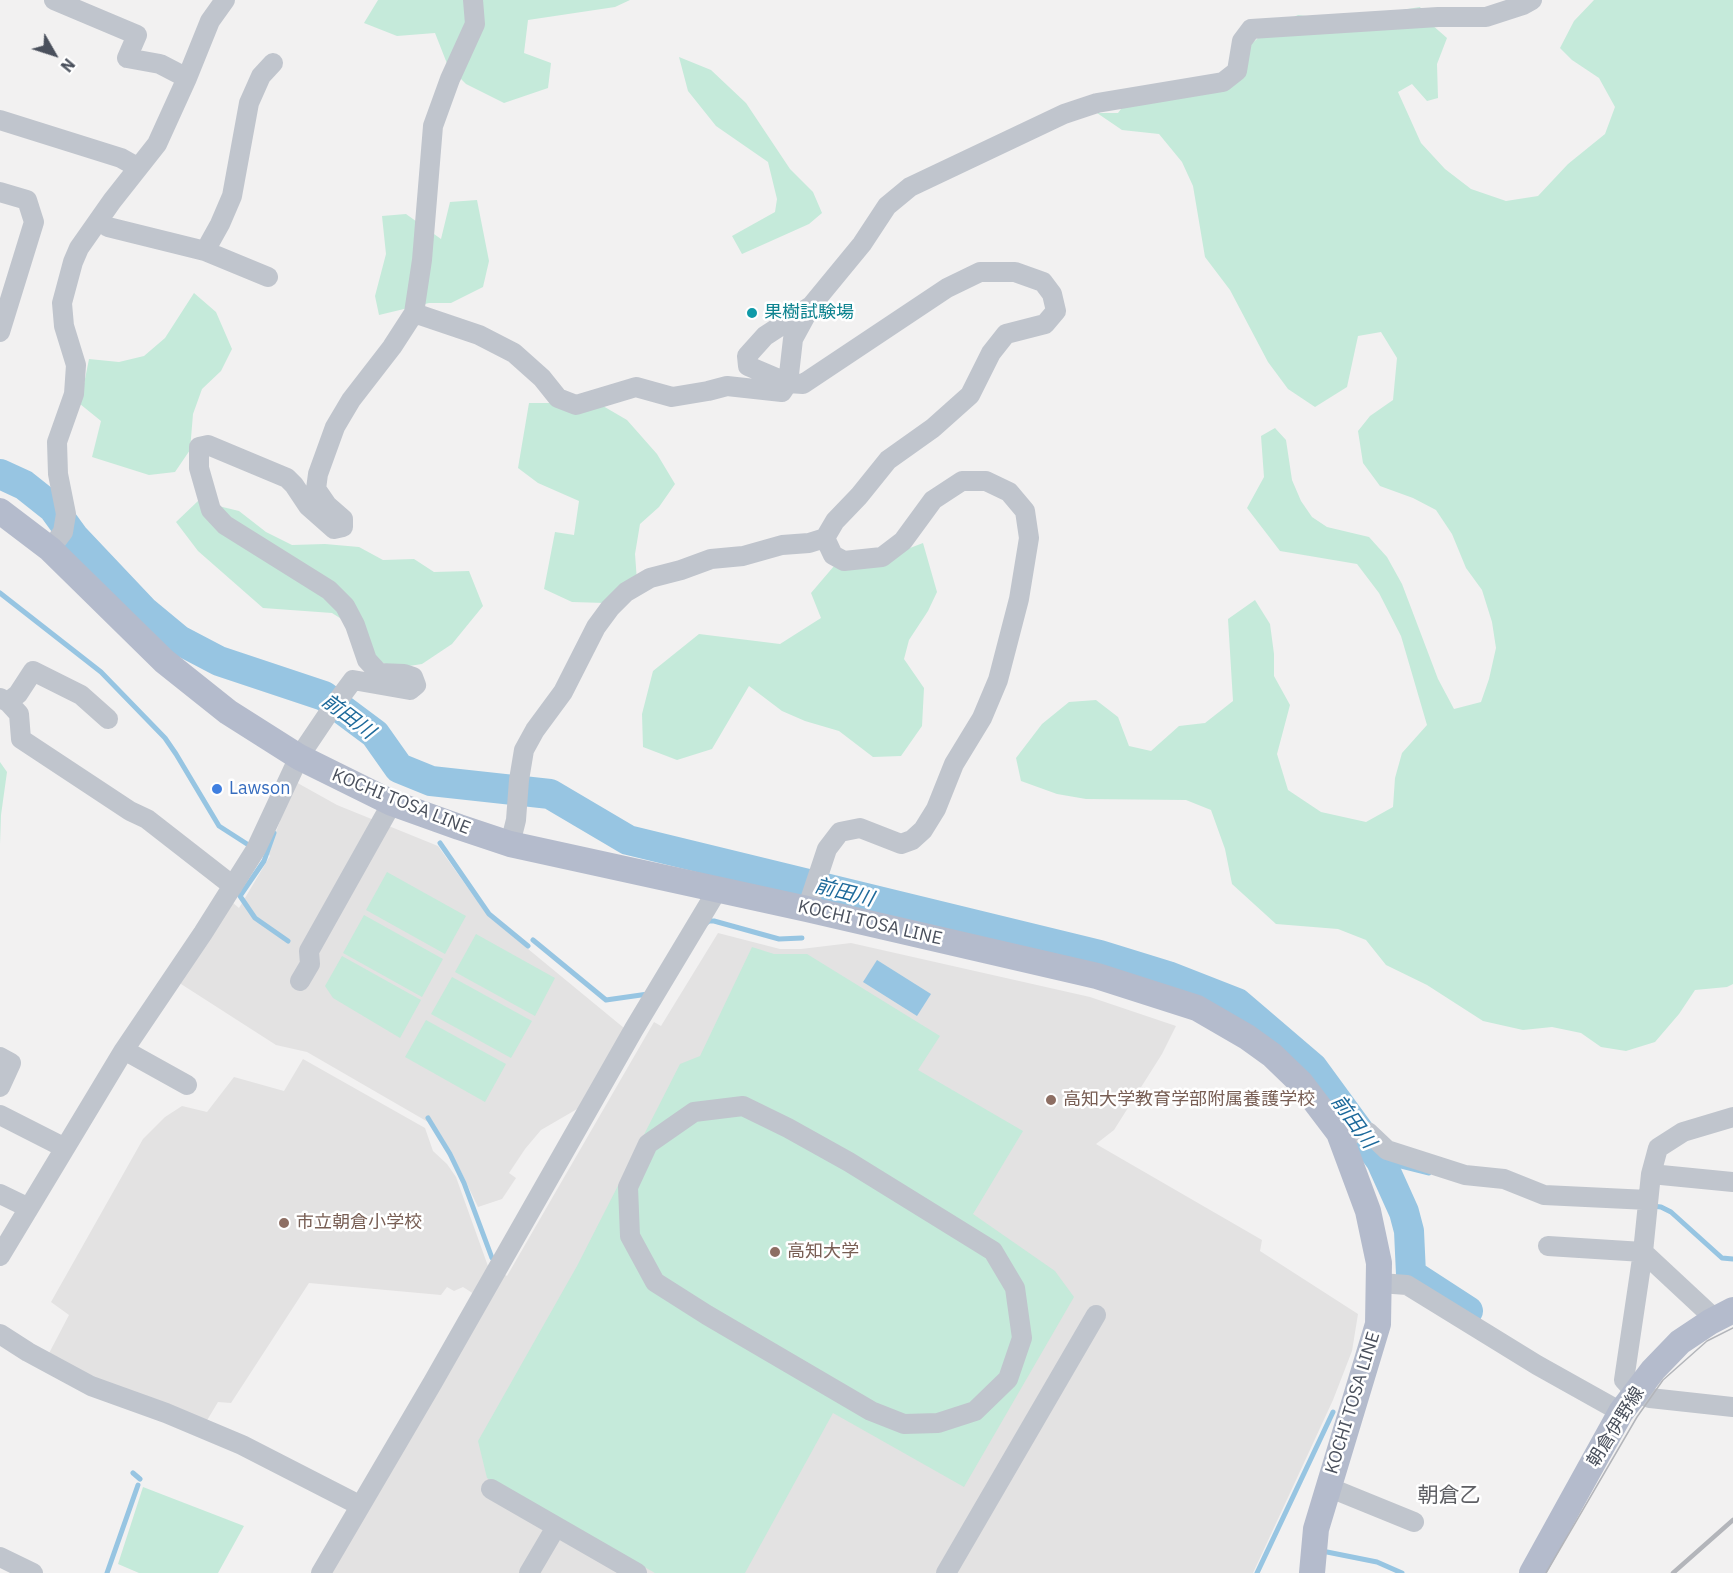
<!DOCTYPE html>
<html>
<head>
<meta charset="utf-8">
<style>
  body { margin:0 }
  #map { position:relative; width:1733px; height:1573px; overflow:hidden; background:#f2f1f1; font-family:"IBM Plex Sans",sans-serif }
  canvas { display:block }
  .north { position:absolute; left:24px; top:24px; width:60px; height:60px; -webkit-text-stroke:4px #fff; paint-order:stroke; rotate:129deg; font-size:16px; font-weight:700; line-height:24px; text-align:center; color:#4a505c }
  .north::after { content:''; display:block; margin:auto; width:21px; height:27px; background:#4a505c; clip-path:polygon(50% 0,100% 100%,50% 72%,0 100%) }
</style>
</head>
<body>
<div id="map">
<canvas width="1733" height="1573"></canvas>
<div class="north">N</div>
</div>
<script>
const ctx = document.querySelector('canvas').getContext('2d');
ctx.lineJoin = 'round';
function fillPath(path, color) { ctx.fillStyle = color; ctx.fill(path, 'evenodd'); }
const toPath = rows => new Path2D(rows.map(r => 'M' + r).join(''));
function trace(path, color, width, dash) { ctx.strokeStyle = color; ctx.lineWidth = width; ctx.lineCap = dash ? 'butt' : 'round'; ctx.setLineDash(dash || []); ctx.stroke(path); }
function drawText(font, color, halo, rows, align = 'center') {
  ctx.font = font + ' "IBM Plex Sans","Noto Sans JP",sans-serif'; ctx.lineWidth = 5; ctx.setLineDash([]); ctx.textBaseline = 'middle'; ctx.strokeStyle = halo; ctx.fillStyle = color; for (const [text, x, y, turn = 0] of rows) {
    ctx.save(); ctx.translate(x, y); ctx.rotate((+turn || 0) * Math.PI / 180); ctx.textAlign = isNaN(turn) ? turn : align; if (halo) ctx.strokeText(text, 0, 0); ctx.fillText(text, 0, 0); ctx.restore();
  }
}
fillPath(toPath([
  [294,781,337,805,438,846,488,916,624,1028,584,1105,541,1130,525,1149,509,1173,516,1178,502,1199,478,1207,452,1153,431,1119,428,1122,307,1052,276,1045,181,984,181,976,232,902,239,908,270,856,268,853,280,821,281,804],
  [718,933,780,949,801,949,851,943,1090,997,1176,1026,1162,1054,1114,1130,1096,1144,1262,1240,1260,1251,1358,1314,1352,1351,1333,1400,1253,1573,331,1573,504,1274,507,1276,654,1022,661,1026],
  [303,1059,425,1128,433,1151,447,1164,456,1177,489,1269,474,1294,463,1287,454,1291,447,1287,441,1295,309,1283,231,1403,218,1402,206,1422,46,1359,69,1315,51,1302,143,1139,165,1117,182,1106,207,1112,234,1077,284,1091]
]), '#e3e2e2');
fillPath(toPath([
  [378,0,630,0,615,7,528,20,524,53,551,63,548,88,504,103,466,84,448,66,435,33,397,36,364,23],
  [1594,0,1733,0,1733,984,1727,987,1695,990,1679,1014,1655,1042,1626,1051,1601,1047,1581,1033,1552,1027,1523,1030,1483,1021,1427,985,1386,965,1366,940,1338,929,1276,924,1232,884,1225,849,1211,810,1186,800,1086,799,1057,794,1021,781,1016,758,1042,724,1069,702,1096,700,1118,717,1129,746,1151,751,1179,726,1205,723,1233,701,1228,619,1255,600,1270,624,1274,654,1274,676,1290,705,1277,754,1288,790,1321,812,1366,822,1393,807,1395,778,1402,753,1427,725,1401,636,1379,593,1357,564,1280,551,1247,508,1264,477,1261,436,1275,428,1286,440,1292,480,1301,501,1312,517,1327,527,1369,537,1387,557,1402,584,1438,679,1454,709,1481,702,1489,679,1496,648,1492,622,1482,590,1466,568,1452,534,1436,510,1413,498,1380,486,1363,463,1358,431,1370,416,1393,400,1397,358,1381,332,1358,336,1347,387,1315,407,1288,389,1268,362,1230,290,1205,257,1193,186,1182,162,1159,134,1122,130,1097,113,1118,113,1132,94,1244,72,1249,46,1266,31,1298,15,1329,19,1358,17,1420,7,1431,24,1447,38,1437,64,1438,98,1427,101,1412,84,1398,92,1421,143,1445,169,1471,189,1506,201,1538,196,1568,164,1605,134,1615,107,1599,78,1572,60,1560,48,1574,21],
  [679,57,711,70,746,103,790,169,813,192,822,213,809,224,742,254,732,236,775,212,777,199,768,162,716,126,688,91],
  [477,200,489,261,483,287,451,303,429,303,379,315,375,296,386,254,382,216,406,214,441,239,450,202],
  [194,293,216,312,232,349,221,371,202,389,193,414,190,450,175,472,149,475,92,457,101,421,80,404,89,359,119,362,144,356,165,338],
  [591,399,627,420,657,454,675,484,659,507,640,524,635,554,637,581,605,603,572,602,544,589,555,532,574,535,579,501,538,483,518,468,529,403,552,403],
  [198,501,239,511,266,532,292,545,325,544,359,547,383,560,414,559,434,572,469,571,483,606,452,644,422,664,396,668,363,655,351,625,332,613,263,608,198,551,176,522],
  [923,543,937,592,928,611,909,640,904,659,924,688,922,726,901,756,873,757,839,731,805,721,782,711,749,686,712,749,677,760,643,747,642,714,653,671,699,634,780,644,821,618,811,593,840,559,876,561],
  [0,762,7,772,1,815,0,844],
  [387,872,466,916,445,954,366,910],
  [364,915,443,959,422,997,343,953],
  [476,934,555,978,535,1016,455,972],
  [752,947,774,954,807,954,940,1036,918,1070,1023,1131,973,1214,1055,1271,1074,1297,964,1487,833,1413,745,1573,655,1573,487,1478,478,1441,577,1266,680,1064,700,1056],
  [342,956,421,1000,400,1038,333,998,325,986],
  [452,977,532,1021,511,1058,431,1014],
  [426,1020,506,1064,485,1102,405,1057],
  [143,1487,244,1526,218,1573,139,1573,118,1564]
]), '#c5eada');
fillPath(toPath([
  [877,960,931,994,917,1016,863,982]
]), '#97c5e2');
trace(toPath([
  [0,593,101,672,165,738,176,754,219,826,247,844],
  [274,833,264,861,240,896,255,918,288,941],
  [440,843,489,914,528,946],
  [705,924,709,921,714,921,779,939,802,938],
  [533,940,606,1000,648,994,649,992],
  [428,1118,450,1154,464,1183,492,1258],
  [1381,1161,1429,1173],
  [1652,1206,1661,1207,1671,1212,1722,1258,1733,1259],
  [133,1473,140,1479],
  [1322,1551,1377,1562,1402,1573],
  [107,1573,138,1485],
  [1257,1573,1333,1412]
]), '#97c5e2', 5);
trace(toPath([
  [0,474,24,485,53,508,74,537,144,611,179,640,219,661,324,696,375,734,399,768,431,781,550,794,628,840,1100,955,1168,976,1237,1003,1313,1068,1381,1161,1404,1212,1409,1231,1411,1274,1468,1311]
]), '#97c5e2', 30);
trace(toPath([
  [54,0,137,35,127,58,160,64,187,78],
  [0,120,121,158,137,167],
  [0,192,27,200,34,222,0,332],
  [108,227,205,251,268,277],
  [205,251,220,224,232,196,249,103,261,76,273,63],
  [414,313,479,335,514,353,542,378,558,398,576,405,636,387,672,397,708,391,727,386,782,392,788,383,793,339,811,306,862,244,887,206,910,187,1064,114,1097,103,1223,82,1237,71,1242,41,1251,29,1438,17,1486,17,1523,5,1532,0],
  [50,549,63,532,66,514,58,474,57,442,74,394,76,365,64,326,62,303,73,262,79,248,112,201,157,144,187,78,210,21,225,0],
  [0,698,8,702,19,714,21,739,130,811,147,819,233,886],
  [8,702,18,694,33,671,81,695,108,719],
  [510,844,516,820,519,780,524,750,535,730,563,692,596,627,610,608,626,592,650,578,681,570,711,559,743,556,782,545,809,543,825,538],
  [807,909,827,849,840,832,860,828,901,844,912,840,923,830,936,809,954,764,982,718,998,680,1019,599,1029,538,1025,511,1009,492,986,481,962,481,933,500,903,541,882,557,844,561,833,555,825,538,835,521,859,496,888,460,933,428,970,395,991,353,1006,334,1045,324,1056,311,1052,294,1043,282,1015,272,980,272,947,288,803,384,788,383,748,366,747,356,765,336,811,306],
  [300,981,310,964,309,951,392,803],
  [124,1050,187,1085],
  [0,1057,11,1063,0,1087],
  [743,1106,788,1128,849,1162,993,1251,1015,1288,1022,1338,1008,1379,975,1411,938,1423,904,1424,871,1411,707,1315,655,1282,630,1236,628,1187,648,1144,694,1112,743,1106],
  [0,1115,65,1148],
  [1341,1137,1363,1131,1368,1132,1387,1150,1465,1175,1504,1179,1544,1195,1648,1200],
  [1651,1174,1733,1182],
  [0,1194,29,1208],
  [1548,1246,1643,1252,1624,1380,1636,1393,1650,1398,1733,1407],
  [0,1256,124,1050,203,933,256,849,299,757,330,711,353,680,410,690,416,685,413,677,404,674,379,673,367,660,355,625,345,606,329,590,225,525,211,510,199,468,199,447,208,445,287,478,294,485,308,506,334,529,343,527,343,519,327,505,316,489,318,474,335,427,351,400,392,347,414,313,422,260,433,126,450,79,475,24,473,0],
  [1380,1283,1407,1285,1537,1365,1621,1412],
  [1715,1319,1643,1252,1651,1174,1658,1148,1683,1132,1733,1117],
  [0,1334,28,1352,91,1386,166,1413,242,1445,359,1505],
  [1328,1487,1414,1522],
  [491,1489,637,1573],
  [0,1557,33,1573],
  [321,1573,433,1382,634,1029,718,889],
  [529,1573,556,1527],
  [946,1573,1096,1315]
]), '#c0c5cd', 20);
trace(toPath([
  [0,511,50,549,164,661,228,712,299,757,392,803,459,827,510,844,807,909,1097,976,1197,1008,1247,1037,1272,1055,1301,1083,1339,1133,1368,1211,1379,1263,1378,1324,1316,1529,1312,1573],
  [1532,1573,1621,1412,1653,1370,1680,1342,1710,1322,1733,1310]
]), '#b4bbcc', 26);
trace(toPath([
  [1546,1573,1637,1417,1663,1380,1707,1341,1733,1328]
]), '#b3b5ba', 1.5);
trace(toPath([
  [1673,1573,1733,1520]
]), '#b3b5ba', 4.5);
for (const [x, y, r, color] of [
  [752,313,6,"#0f9aa8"],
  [217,789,6,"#3f7fe0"],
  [1051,1100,6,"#8d6e63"],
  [284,1223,6,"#8d6e63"],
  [775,1252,6,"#8d6e63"]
]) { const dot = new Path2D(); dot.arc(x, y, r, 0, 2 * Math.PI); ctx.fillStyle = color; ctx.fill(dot); trace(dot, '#fff', 2); }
drawText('18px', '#0d838f', '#fff', [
  ["果樹試験場",764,313]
], 'left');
drawText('18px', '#366cbe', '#fff', [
  ["Lawson",229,789]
], 'left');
drawText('18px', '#4a505c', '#fff', [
  ["KOCHI TOSA LINE",401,802,22],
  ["KOCHI TOSA LINE",870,923,13],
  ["KOCHI TOSA LINE",1353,1403,-73],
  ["朝倉伊野線",1616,1427,-58]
]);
drawText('18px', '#785e54', '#fff', [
  ["高知大学教育学部附属養護学校",1063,1100],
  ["市立朝倉小学校",296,1223],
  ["高知大学",787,1252]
], 'left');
drawText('italic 20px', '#1e6a9b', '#fff', [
  ["前田川",348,717,37],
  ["前田川",844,893,14],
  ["前田川",1353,1122,54]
]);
drawText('21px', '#5e5f64', '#fff', [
  ["朝倉乙",1449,1496]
]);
</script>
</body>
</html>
